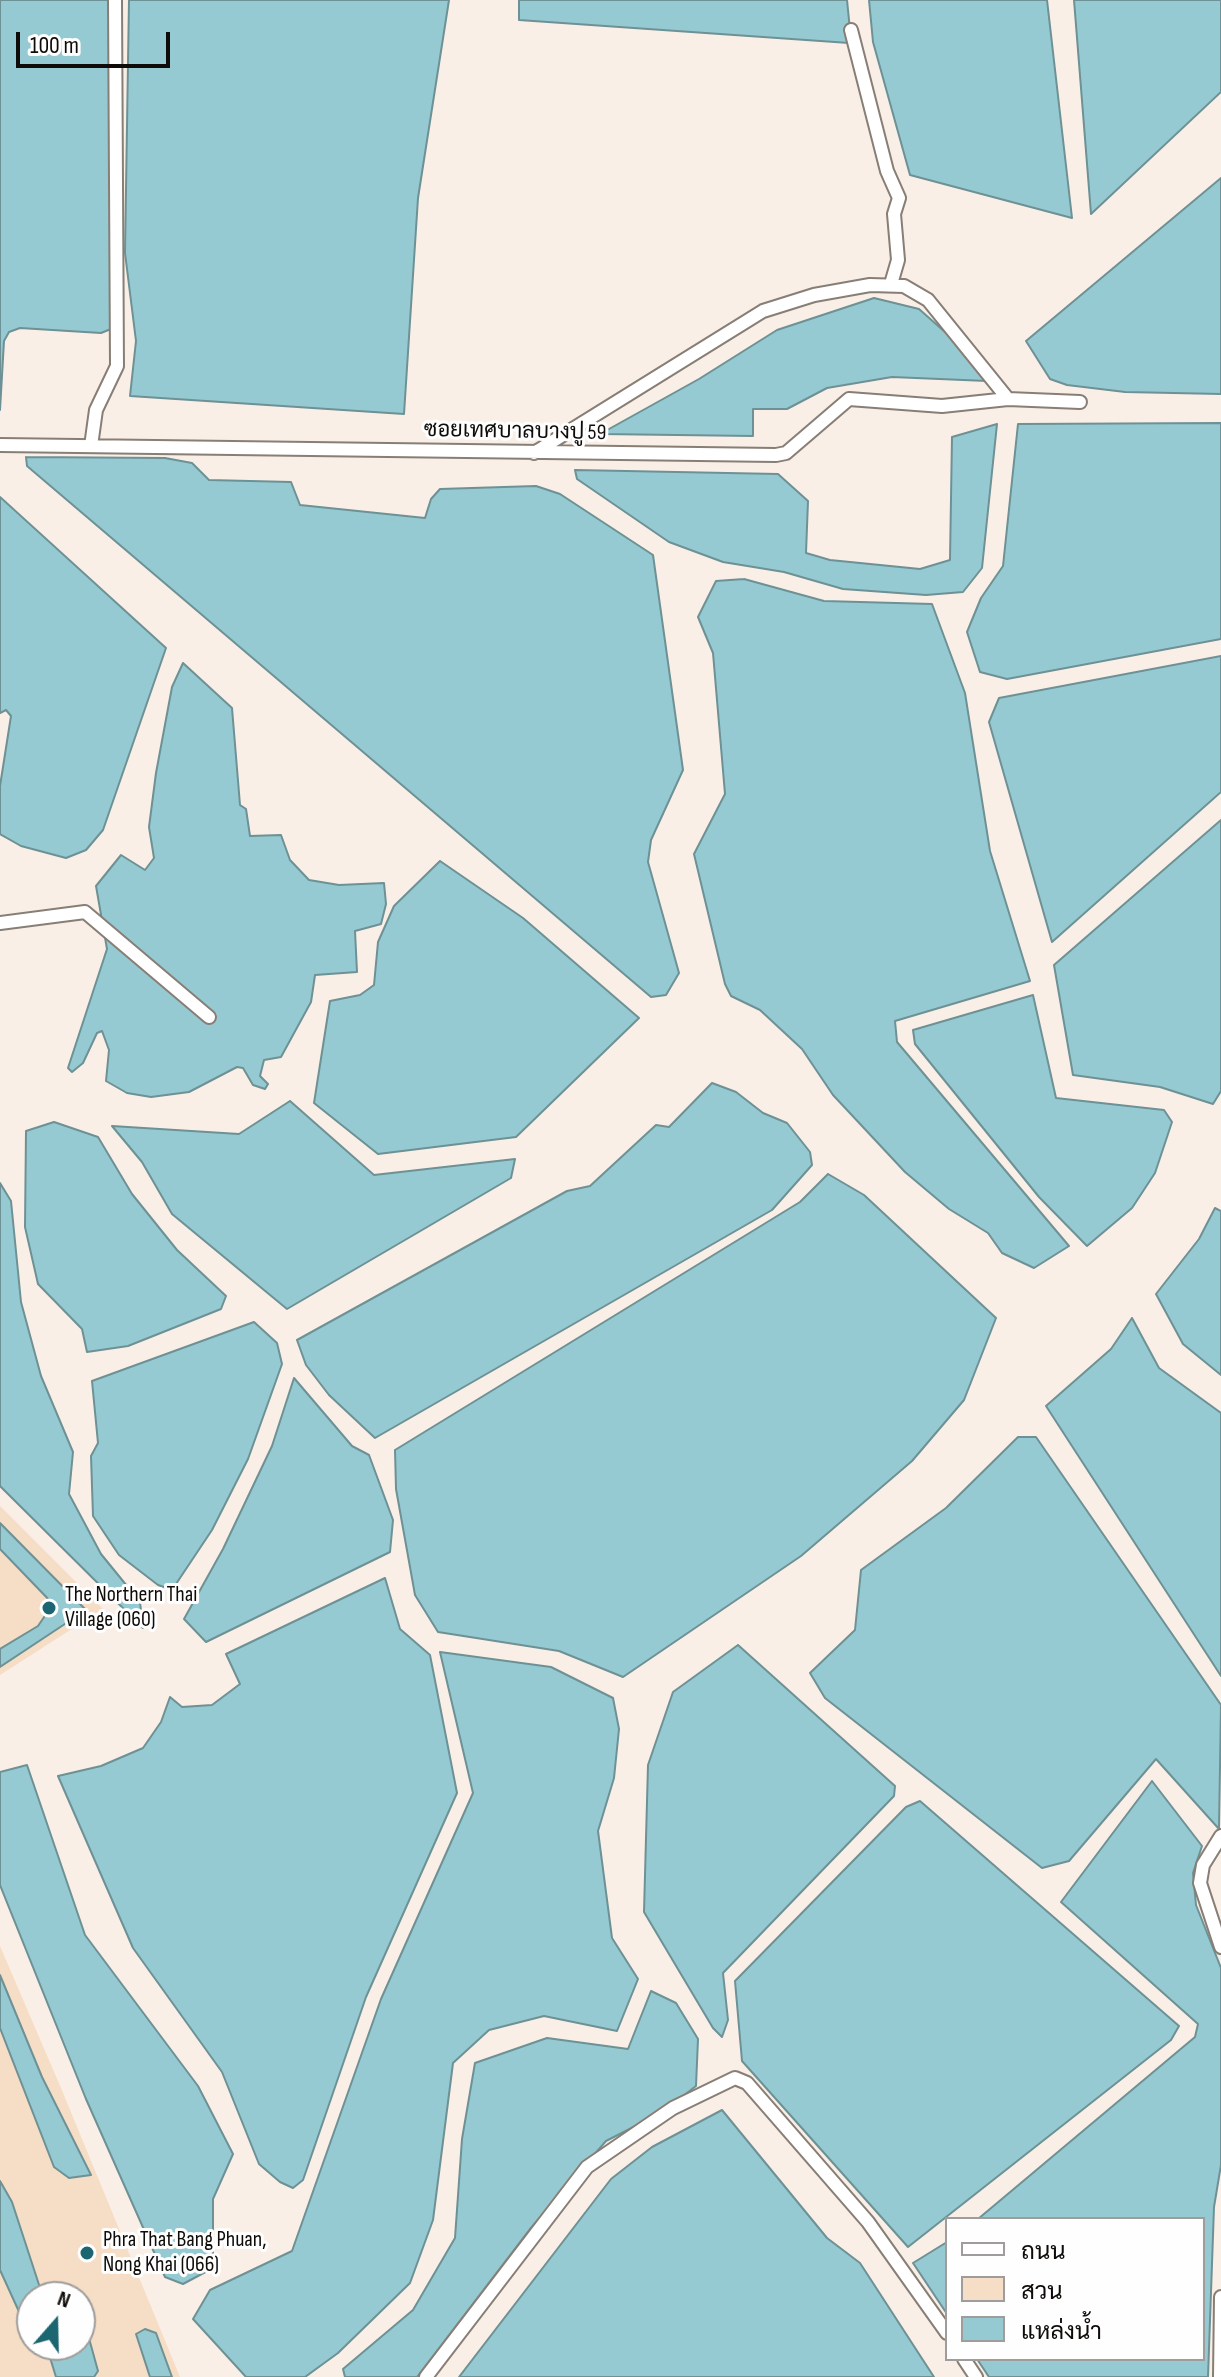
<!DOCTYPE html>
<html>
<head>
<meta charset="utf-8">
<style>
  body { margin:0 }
  #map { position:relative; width:1221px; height:2377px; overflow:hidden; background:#f9efe6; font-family:"Sofia Sans Condensed",Sarabun,sans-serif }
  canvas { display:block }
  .legend { position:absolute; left:945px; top:2217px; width:260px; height:144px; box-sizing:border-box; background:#fefefe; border:2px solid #9e9d9c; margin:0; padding:10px 14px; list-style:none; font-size:24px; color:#0e0b08 }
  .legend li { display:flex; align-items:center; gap:16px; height:40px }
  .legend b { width:40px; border:2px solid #9e9d9c }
  .north { position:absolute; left:16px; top:2281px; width:80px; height:80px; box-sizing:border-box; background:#fefefe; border:2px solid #9e9d9c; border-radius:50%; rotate:20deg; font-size:22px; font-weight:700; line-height:32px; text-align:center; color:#0e0b08 }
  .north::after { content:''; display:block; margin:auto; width:28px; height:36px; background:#1b6670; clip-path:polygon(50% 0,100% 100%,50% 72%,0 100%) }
  .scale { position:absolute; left:16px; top:32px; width:154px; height:36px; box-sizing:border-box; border:4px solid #0e0b08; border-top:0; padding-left:10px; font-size:24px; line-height:28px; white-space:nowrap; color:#0e0b08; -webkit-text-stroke:6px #fefefe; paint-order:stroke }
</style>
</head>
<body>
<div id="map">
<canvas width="1221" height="2377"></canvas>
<ul class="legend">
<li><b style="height:10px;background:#fff"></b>ถนน</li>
<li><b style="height:22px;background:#f6ddc5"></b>สวน</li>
<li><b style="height:22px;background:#96cad2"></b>แหล่งน้ำ</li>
</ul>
<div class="north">N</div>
<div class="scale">100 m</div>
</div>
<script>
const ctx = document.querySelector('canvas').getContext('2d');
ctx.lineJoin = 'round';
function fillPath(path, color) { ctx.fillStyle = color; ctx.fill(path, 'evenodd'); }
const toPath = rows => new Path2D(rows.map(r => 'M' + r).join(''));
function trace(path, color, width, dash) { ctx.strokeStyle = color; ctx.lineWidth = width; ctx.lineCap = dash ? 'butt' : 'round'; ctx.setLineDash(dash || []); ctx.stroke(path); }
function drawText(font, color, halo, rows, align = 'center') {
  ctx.font = font + ' "Sofia Sans Condensed",Sarabun,sans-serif'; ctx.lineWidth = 6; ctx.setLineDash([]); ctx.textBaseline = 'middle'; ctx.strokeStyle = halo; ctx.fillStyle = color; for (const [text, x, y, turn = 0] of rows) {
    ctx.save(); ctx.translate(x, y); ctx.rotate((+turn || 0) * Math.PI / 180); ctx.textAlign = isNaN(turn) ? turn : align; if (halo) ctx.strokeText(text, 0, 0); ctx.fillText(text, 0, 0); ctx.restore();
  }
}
fillPath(toPath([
  [0,1506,103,1609,0,1675],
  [0,1946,61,2088,180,2377,0,2377],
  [32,2297,80,2297,80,2345,32,2345]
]), '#f6ddc5');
const water = toPath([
  [0,0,109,0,111,329,101,333,20,328,9,332,4,341,0,410,0,0],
  [129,0,449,0,418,198,404,414,130,396,136,341,125,253,129,0],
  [519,0,847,0,851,40,849,43,519,20,519,0],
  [869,0,1047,0,1072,218,910,175,873,42,869,0],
  [1074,0,1221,0,1221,92,1091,214,1074,0],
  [1221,178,1221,394,1125,392,1067,385,1050,379,1026,341,1221,178],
  [874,298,919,309,954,340,987,381,892,377,827,388,787,409,753,409,753,436,600,434,699,379,777,330,874,298],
  [1221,423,1221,639,1007,679,980,672,967,632,981,598,1003,566,1018,424,1221,423],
  [997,424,982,568,963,592,926,595,843,589,784,572,723,562,669,542,577,479,575,470,778,474,808,501,806,553,830,560,920,569,950,560,952,437,997,424],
  [26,457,165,458,192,463,209,480,291,482,300,505,425,518,431,499,440,489,536,486,560,494,653,555,683,770,651,840,648,862,679,973,666,995,651,997,27,466,26,457],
  [0,497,166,648,103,830,86,850,66,858,21,846,0,834,0,786,11,716,6,710,0,713,0,497],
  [744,579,824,601,932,604,965,693,990,851,1030,981,895,1021,897,1042,1069,1246,1034,1268,1002,1253,988,1233,949,1209,905,1172,833,1095,802,1049,760,1010,731,996,725,984,694,854,725,794,713,653,698,617,716,581,744,579],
  [1221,656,1221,792,1052,942,989,722,999,698,1221,656],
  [183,663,232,708,240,805,246,809,250,836,281,835,290,860,309,880,339,885,384,883,386,904,381,924,355,931,357,972,315,975,311,1002,281,1057,264,1060,260,1076,268,1084,265,1089,253,1085,243,1068,237,1067,189,1092,151,1097,127,1093,106,1081,109,1050,102,1031,97,1033,83,1063,72,1072,68,1068,107,949,96,886,121,855,145,870,154,858,149,827,156,773,172,687,183,663],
  [1221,820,1221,1091,1213,1104,1160,1087,1073,1075,1054,965,1221,820],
  [440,861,523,918,639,1018,516,1137,378,1154,314,1103,330,1001,360,995,374,985,378,942,394,906,440,861],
  [1033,995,1056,1098,1164,1110,1172,1122,1155,1173,1132,1208,1087,1246,1039,1197,915,1044,913,1030,1033,995],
  [712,1083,736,1092,763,1113,787,1123,810,1152,812,1165,772,1210,375,1438,329,1395,306,1365,297,1340,567,1191,590,1186,656,1125,669,1127,712,1083],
  [290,1101,374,1175,515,1159,511,1178,287,1309,172,1214,142,1162,112,1126,239,1134,290,1101],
  [54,1122,98,1137,132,1194,177,1250,226,1296,221,1309,128,1346,87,1352,82,1329,38,1284,25,1227,26,1131,54,1122],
  [828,1174,864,1195,996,1318,964,1400,912,1461,801,1556,623,1677,559,1651,438,1632,415,1595,396,1489,395,1450,800,1202,828,1174],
  [0,1183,11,1201,21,1302,41,1376,73,1452,69,1494,101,1554,140,1602,143,1628,0,1486,0,1183],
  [1215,1208,1221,1211,1221,1375,1183,1344,1156,1294,1199,1239,1215,1208],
  [1132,1318,1159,1368,1221,1413,1221,1676,1046,1406,1111,1349,1132,1318],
  [254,1322,277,1343,282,1364,248,1459,212,1530,172,1590,158,1585,119,1555,93,1516,91,1456,98,1443,92,1381,254,1322],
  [294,1378,352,1446,369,1455,393,1520,390,1552,206,1642,184,1619,223,1549,272,1446,294,1378],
  [1018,1437,1036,1437,1221,1705,1219,1829,1156,1759,1069,1861,1042,1868,825,1698,810,1673,855,1630,861,1570,946,1508,1018,1437],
  [0,1523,86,1610,0,1667,0,1649,38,1626,53,1604,0,1549,0,1523],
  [385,1578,400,1629,430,1655,457,1793,366,1997,303,2180,293,2188,280,2182,259,2164,222,2072,133,1948,58,1776,101,1766,143,1748,161,1722,170,1697,182,1707,212,1705,240,1684,226,1654,385,1578],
  [738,1645,895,1786,894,1796,723,1973,728,2020,722,2037,713,2028,644,1912,648,1765,673,1692,738,1645],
  [440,1652,551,1667,613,1698,619,1729,614,1778,598,1831,612,1938,638,1979,617,2031,544,2016,489,2030,453,2063,433,2220,410,2283,338,2353,305,2377,246,2377,193,2319,210,2290,292,2251,381,1999,473,1793,440,1652],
  [27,1765,85,1935,198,2086,233,2154,213,2199,213,2268,183,2284,165,2277,86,2099,0,1885,0,1772,27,1765],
  [1152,1781,1202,1846,1193,1873,1196,1905,1221,1968,1221,2165,1214,2207,1208,2377,989,2377,977,2359,1203,2359,1203,2219,978,2219,1195,2037,1198,2024,1061,1902,1152,1781],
  [920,1801,1179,2026,1171,2040,908,2247,742,2061,735,1981,906,1807,920,1801],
  [0,1975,42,2077,91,2175,69,2178,54,2167,0,2028,0,1975],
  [651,1991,676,2003,698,2039,696,2086,661,2113,606,2141,530,2229,417,2377,345,2377,343,2369,413,2310,455,2238,462,2139,475,2063,547,2038,628,2049,651,1991],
  [722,2110,827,2238,860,2263,934,2377,459,2377,611,2179,652,2147,722,2110],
  [0,2181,12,2202,43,2297,32,2297,32,2323,26,2327,0,2270,0,2181],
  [947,2242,947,2314,913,2263,947,2242],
  [80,2329,87,2331,98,2371,94,2377,56,2377,48,2351,50,2345,80,2345,80,2329],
  [145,2329,156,2333,172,2377,150,2377,136,2334,145,2329]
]);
fillPath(water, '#96cad2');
trace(water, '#6d9195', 2);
const minor = toPath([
  [851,30,887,171,899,198,894,214,898,260,891,284],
  [0,445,776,455,786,453,849,399,942,406,1008,399],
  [91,446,96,410,117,366,115,0],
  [534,453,763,311,814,295,870,285,904,286,928,300,1008,399,1080,402],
  [0,923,85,912,209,1017],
  [1221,1836,1203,1865,1200,1883,1221,1947],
  [964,2359,976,2377],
  [426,2377,587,2167,673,2108,735,2078,747,2083,868,2222,947,2333],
  [1220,2377,1221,2297]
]);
trace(minor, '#877e76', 16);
trace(minor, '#fff', 12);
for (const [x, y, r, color] of [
  [49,1608,8,"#1b6670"],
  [87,2253,8,"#1b6670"]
]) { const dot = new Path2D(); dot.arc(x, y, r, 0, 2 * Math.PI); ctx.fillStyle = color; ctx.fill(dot); trace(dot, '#fefefe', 3); }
drawText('22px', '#0e0b08', '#fefefe', [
  ["ซอยเทศบาลบางปู 59",515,432,1]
]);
drawText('22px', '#0e0b08', '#fefefe', [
  ["The Northern Thai",65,1595],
  ["Village (060)",65,1620],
  ["Phra That Bang Phuan,",103,2240],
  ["Nong Khai (066)",103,2265]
], 'left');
</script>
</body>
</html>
